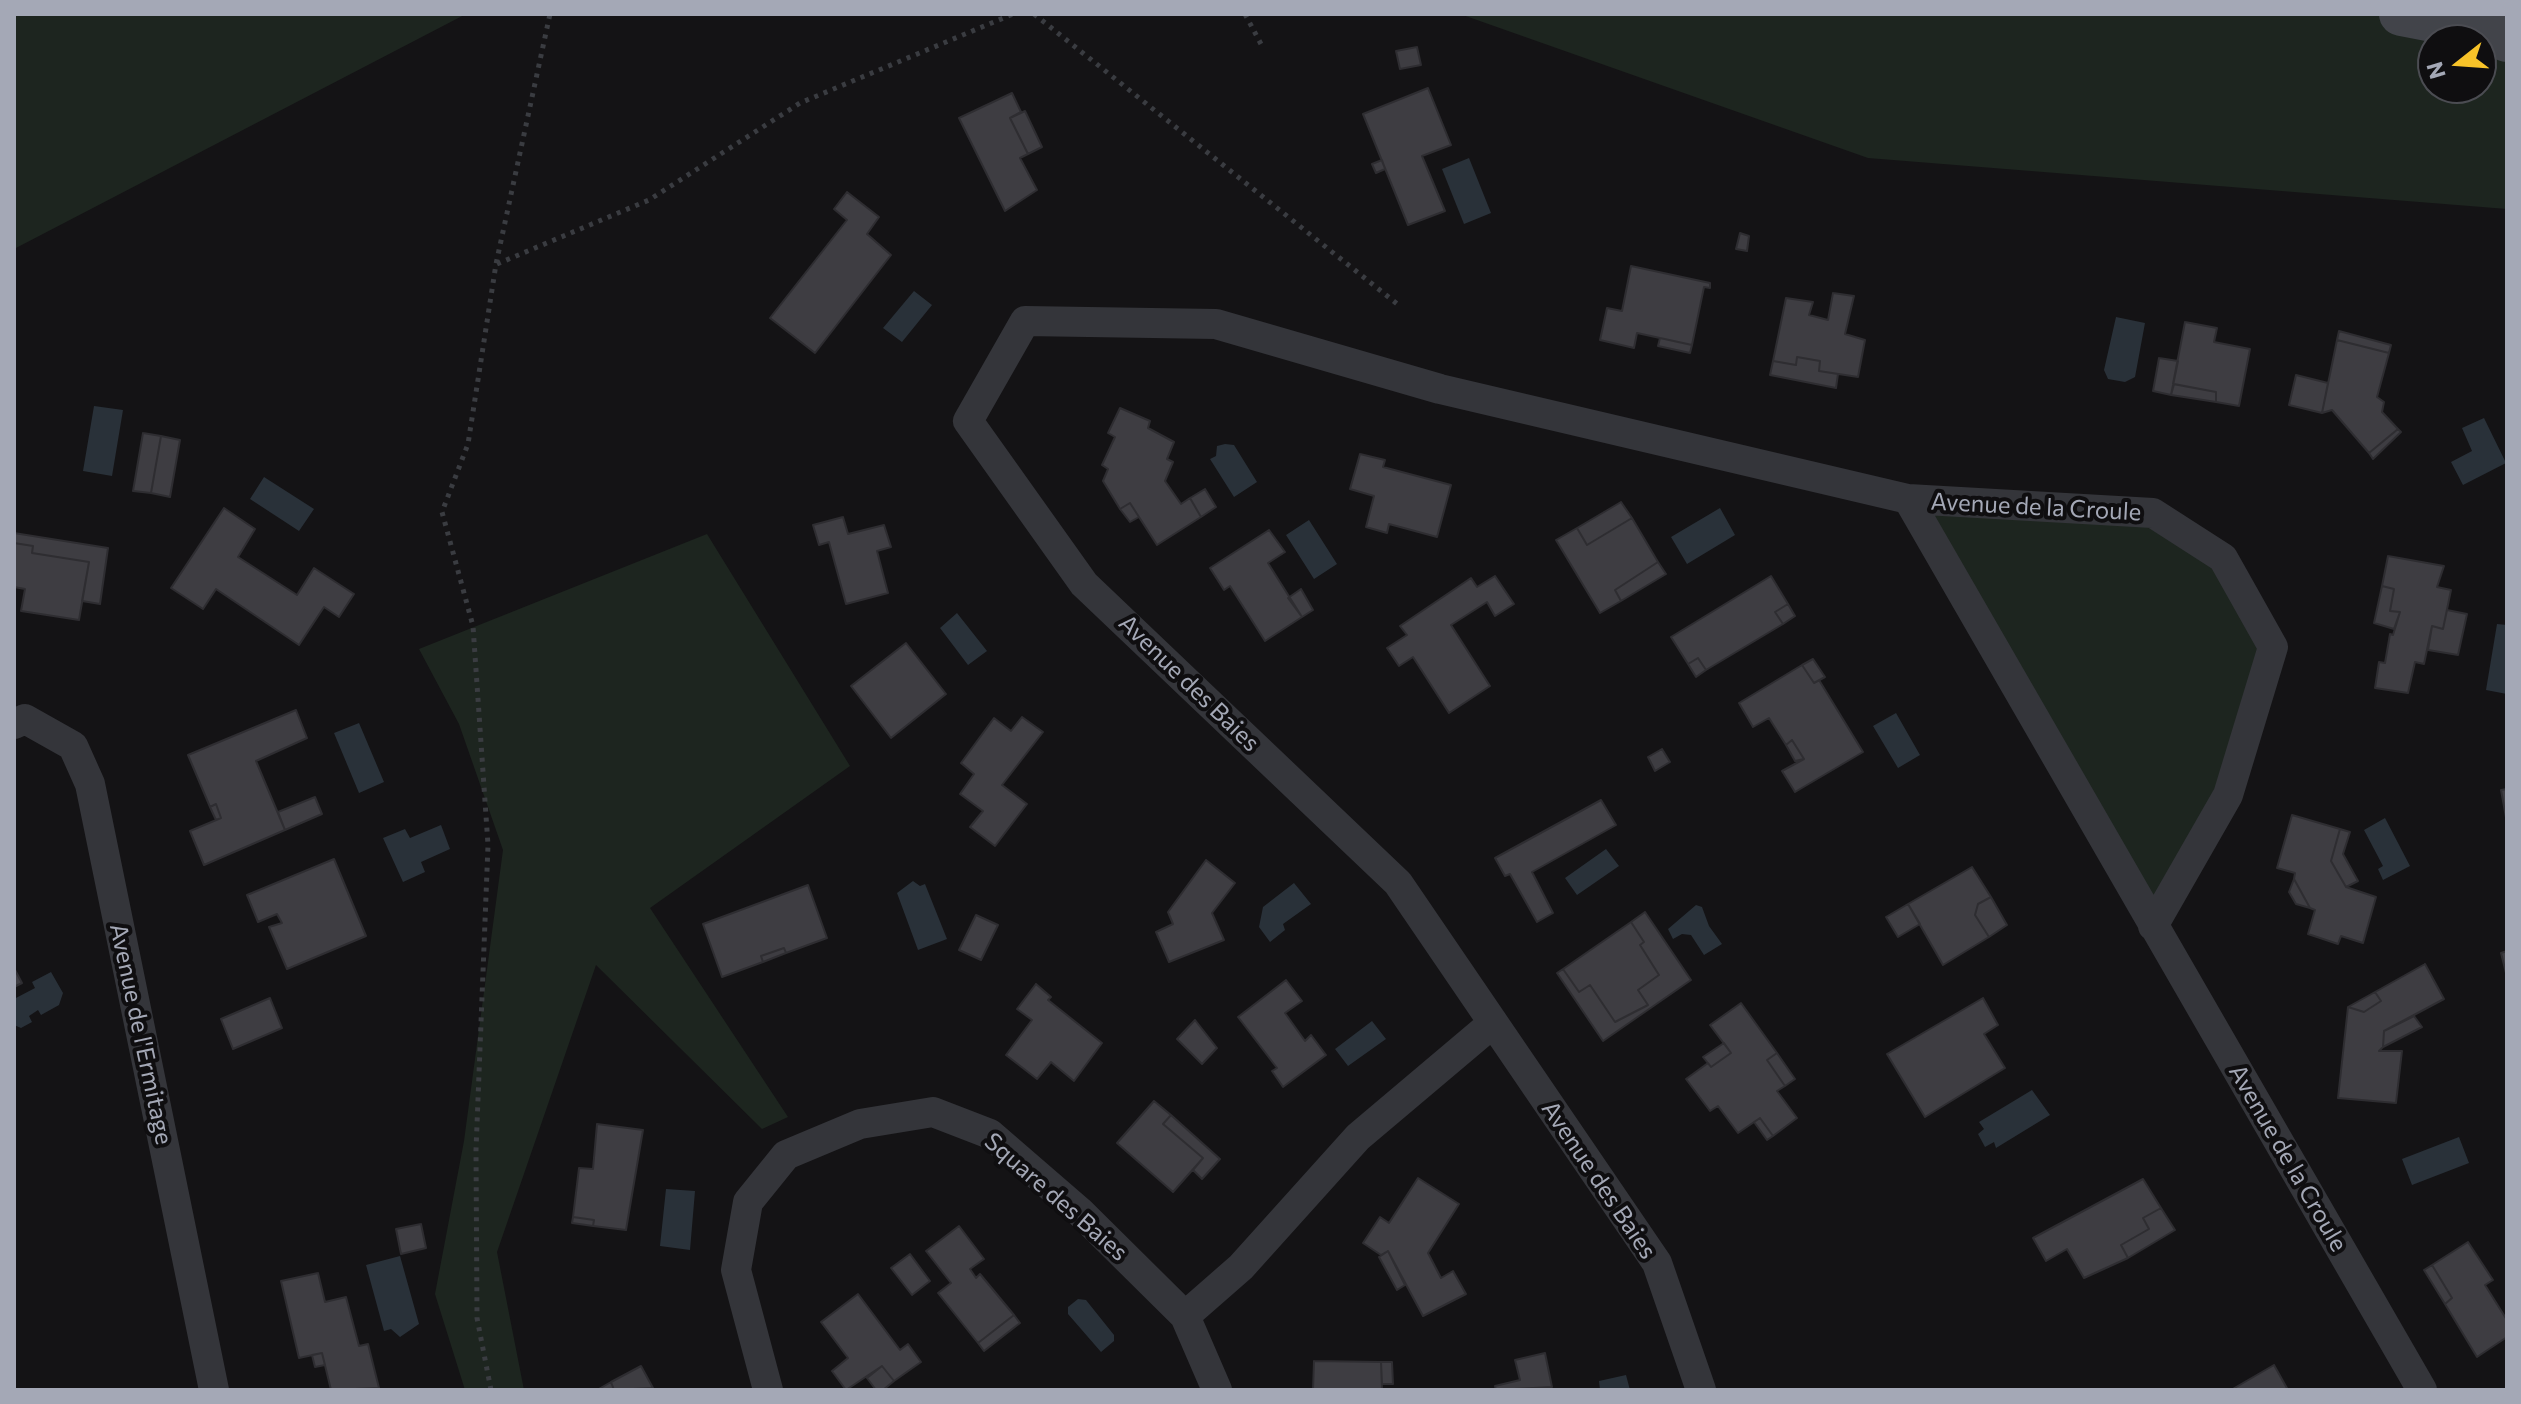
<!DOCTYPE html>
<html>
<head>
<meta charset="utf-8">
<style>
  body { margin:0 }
  #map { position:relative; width:2521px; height:1404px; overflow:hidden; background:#141315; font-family:Commissioner,sans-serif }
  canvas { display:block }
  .frame { position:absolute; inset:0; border:16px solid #a4a8b6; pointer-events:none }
  .north { position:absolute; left:2417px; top:24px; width:80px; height:80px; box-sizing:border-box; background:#0f0e10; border:2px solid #4b4c52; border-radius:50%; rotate:253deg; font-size:22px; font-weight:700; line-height:32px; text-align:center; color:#a4a8b6 }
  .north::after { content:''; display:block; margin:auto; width:28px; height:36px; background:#f8c329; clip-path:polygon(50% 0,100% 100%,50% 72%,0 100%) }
</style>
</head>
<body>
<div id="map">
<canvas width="2521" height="1404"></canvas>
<div class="frame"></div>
<div class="north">N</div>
</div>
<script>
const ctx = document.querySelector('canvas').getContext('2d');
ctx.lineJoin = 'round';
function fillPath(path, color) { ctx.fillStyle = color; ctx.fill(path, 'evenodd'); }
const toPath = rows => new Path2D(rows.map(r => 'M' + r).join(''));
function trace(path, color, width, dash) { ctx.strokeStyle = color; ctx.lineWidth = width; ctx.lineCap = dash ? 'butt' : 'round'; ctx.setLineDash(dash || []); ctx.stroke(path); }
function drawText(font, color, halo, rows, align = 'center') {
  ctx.font = font + ' Commissioner,sans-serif'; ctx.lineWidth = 8; ctx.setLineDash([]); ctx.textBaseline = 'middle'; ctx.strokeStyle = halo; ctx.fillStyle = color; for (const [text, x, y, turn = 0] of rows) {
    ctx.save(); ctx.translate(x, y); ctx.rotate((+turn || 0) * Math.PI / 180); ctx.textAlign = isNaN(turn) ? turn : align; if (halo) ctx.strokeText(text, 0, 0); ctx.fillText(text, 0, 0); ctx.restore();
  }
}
fillPath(toPath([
  [14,14,466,14,14,249],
  [1460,14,2507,14,2507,209,1868,158],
  [2433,40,2481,40,2481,88,2433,88],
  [1910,500,2153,515,2221,559,2271,648,2226,793,2153,919],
  [707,534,850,766,650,908,788,1117,762,1129,596,965,497,1252,524,1390,465,1390,435,1294,464,1141,503,850,459,724,419,649]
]), '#1d251f');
fillPath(toPath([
  [1469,158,1491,213,1464,224,1442,169],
  [914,291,932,305,902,342,883,328],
  [2116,317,2145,323,2135,377,2125,382,2108,379,2104,370],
  [94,406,123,410,112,476,83,471],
  [2484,418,2506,463,2463,485,2451,462,2472,451,2462,428],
  [1225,444,1234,445,1257,482,1234,497,1210,459,1216,456,1217,446],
  [264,477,314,509,299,531,250,499],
  [1720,508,1735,535,1687,564,1671,537],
  [1309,520,1337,564,1314,579,1286,535],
  [957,613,987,651,968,665,940,628],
  [2497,624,2507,625,2507,694,2486,690],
  [1896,713,1920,755,1898,768,1873,726],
  [359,723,384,782,359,793,334,733],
  [2385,818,2410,866,2383,880,2378,869,2383,866,2364,830],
  [441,825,450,849,421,862,425,872,403,882,383,838,405,829,410,838],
  [1606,849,1619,866,1577,895,1565,878],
  [913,881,920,886,925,884,947,939,918,950,897,893],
  [1294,883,1311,904,1283,924,1285,930,1270,942,1259,927,1263,907],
  [1696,905,1702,907,1709,926,1722,944,1704,955,1691,935,1682,934,1673,939,1668,929],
  [51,972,63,993,59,1005,41,1015,38,1010,29,1016,32,1022,21,1028,14,1025,14,999,35,988,32,982],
  [1372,1021,1386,1039,1348,1066,1335,1049],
  [2032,1090,2050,1115,1996,1148,1994,1142,1985,1147,1978,1134,1984,1129,1979,1122],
  [2459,1137,2469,1163,2412,1185,2402,1159],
  [666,1189,695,1191,690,1250,660,1246],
  [400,1256,419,1324,400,1337,391,1329,384,1331,366,1265],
  [1078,1299,1086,1300,1114,1335,1114,1341,1101,1352,1068,1314,1068,1307],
  [1626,1375,1630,1390,1600,1390,1599,1381]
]), '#293139');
const building = toPath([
  [1417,47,1421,65,1400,69,1396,51,1417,47],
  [1428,88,1451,145,1422,156,1445,211,1408,225,1363,114,1428,88],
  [1012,93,1021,112,1010,118,1028,154,1020,158,1037,190,1005,211,959,118,1012,93],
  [1025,111,1042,147,1028,154,1010,118,1025,111],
  [1382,160,1385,169,1376,173,1372,164,1382,160],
  [847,192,879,217,867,234,891,255,815,353,770,318,847,220,834,209,847,192],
  [1740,233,1749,236,1747,251,1736,249,1740,233],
  [1631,266,1710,283,1710,288,1704,287,1692,345,1637,333,1634,348,1600,340,1607,308,1622,311,1631,266],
  [1833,293,1854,296,1845,334,1865,340,1858,377,1819,371,1820,361,1797,357,1796,365,1773,361,1786,298,1813,302,1809,315,1828,320,1833,293],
  [2185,322,2217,328,2214,342,2250,349,2239,406,2216,402,2216,392,2173,384,2185,322],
  [2339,331,2391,345,2389,353,2337,340,2339,331],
  [1660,338,1692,345,1690,353,1658,346,1660,338],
  [2337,340,2389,353,2377,397,2384,402,2382,412,2398,429,2369,453,2332,410,2322,413,2337,340],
  [1797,357,1820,361,1819,371,1838,374,1836,388,1770,375,1773,361,1796,365,1797,357],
  [2159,358,2178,361,2171,395,2153,391,2159,358],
  [2296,375,2328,383,2322,413,2289,405,2296,375],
  [2174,384,2216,392,2216,402,2171,395,2174,384],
  [1120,408,1150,421,1148,428,1174,442,1167,459,1173,462,1165,481,1181,504,1190,498,1201,517,1157,545,1130,503,1120,509,1103,481,1108,469,1102,465,1115,437,1108,433,1120,408],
  [2398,429,2401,432,2373,459,2369,453,2398,429],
  [143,433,161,436,151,493,133,491,143,433],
  [161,436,180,440,170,497,151,493,161,436],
  [1360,454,1385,460,1383,467,1451,485,1437,537,1389,524,1387,533,1366,527,1374,496,1350,489,1360,454],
  [1205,489,1216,507,1201,517,1190,498,1205,489],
  [1621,502,1632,518,1587,545,1577,528,1621,502],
  [1130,503,1139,517,1130,522,1120,509,1130,503],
  [224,508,255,529,238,557,297,595,314,568,354,594,339,617,324,607,299,645,216,589,203,609,171,588,224,508],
  [843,517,848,534,884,525,891,547,877,551,888,593,846,604,829,542,819,545,813,525,843,517],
  [1632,518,1658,562,1615,590,1621,601,1600,613,1556,540,1577,528,1587,545,1632,518],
  [1269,530,1285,552,1268,563,1302,617,1265,641,1230,586,1224,590,1210,568,1269,530],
  [14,533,108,548,100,604,82,601,89,562,32,553,33,546,14,543,14,533],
  [14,543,33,546,32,553,89,562,79,620,21,611,25,589,14,587,14,543],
  [2388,556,2444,566,2437,587,2451,590,2443,629,2432,626,2424,664,2415,662,2408,693,2375,688,2379,662,2385,663,2390,634,2393,635,2400,612,2390,611,2394,589,2382,586,2388,556],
  [1658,562,1666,574,1621,601,1615,590,1658,562],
  [1495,576,1514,604,1495,616,1487,602,1451,625,1490,686,1449,713,1413,657,1399,666,1387,648,1407,635,1400,626,1471,578,1477,587,1495,576],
  [1771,576,1788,604,1775,612,1783,624,1706,670,1698,658,1688,664,1671,637,1771,576],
  [2382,586,2394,589,2390,611,2400,612,2394,629,2374,623,2382,586],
  [1301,589,1313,610,1302,617,1288,598,1301,589],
  [1788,604,1795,616,1783,624,1775,612,1788,604],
  [2447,610,2467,614,2458,655,2428,650,2432,626,2443,629,2447,610],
  [906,643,946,694,891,738,851,686,906,643],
  [1698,658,1706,670,1696,677,1688,664,1698,658],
  [1813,659,1825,677,1814,683,1802,665,1813,659],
  [1802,665,1814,683,1819,680,1863,752,1795,792,1782,771,1804,759,1792,740,1786,745,1769,718,1753,727,1739,703,1802,665],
  [296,710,307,738,256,761,285,830,204,865,190,831,221,818,216,804,210,807,188,755,296,710],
  [1022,717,1043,732,1002,785,1027,804,995,846,970,827,983,811,960,794,974,774,961,763,994,718,1011,731,1022,717],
  [1792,740,1804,759,1795,761,1786,745,1792,740],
  [1662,749,1670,762,1655,771,1648,757,1662,749],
  [2507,789,2507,823,2501,790,2507,789],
  [315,797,322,814,285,830,278,812,315,797],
  [1601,800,1616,825,1532,872,1553,913,1537,922,1510,874,1505,876,1495,858,1601,800],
  [216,804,221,818,216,820,210,807,216,804],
  [2292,815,2340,829,2331,861,2346,887,2376,897,2363,943,2341,936,2338,944,2308,934,2315,910,2310,908,2294,879,2295,873,2277,868,2292,815],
  [2340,829,2350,832,2343,854,2358,881,2346,887,2331,861,2340,829],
  [334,859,366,936,287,969,269,927,282,923,277,914,258,922,247,895,334,859],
  [1206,860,1235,883,1212,913,1224,940,1169,962,1156,932,1173,924,1168,912,1206,860],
  [1972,867,1991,897,1978,904,1975,915,1989,937,1943,965,1908,904,1972,867],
  [2294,879,2310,908,2296,904,2289,892,2294,879],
  [808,885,827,938,786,953,784,948,761,956,763,962,722,977,703,924,808,885],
  [1991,897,2007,925,1989,937,1975,915,1978,904,1991,897],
  [1908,904,1920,924,1898,937,1886,917,1908,904],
  [1645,912,1691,980,1603,1041,1557,973,1563,969,1579,992,1590,985,1615,1022,1648,1005,1638,990,1659,975,1640,945,1644,942,1631,922,1645,912],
  [976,915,998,925,981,960,959,950,976,915],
  [1631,922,1644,942,1640,945,1659,975,1638,990,1648,1005,1615,1022,1590,985,1579,992,1563,969,1631,922],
  [784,948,786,953,763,962,761,956,784,948],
  [2507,951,2507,977,2501,953,2507,951],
  [2425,964,2444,999,2384,1031,2383,1047,2379,1051,2402,1051,2396,1103,2338,1098,2348,1007,2364,1012,2381,1001,2375,992,2425,964],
  [14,968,22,983,14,987,14,968],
  [1286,980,1302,1001,1285,1013,1305,1041,1311,1035,1326,1055,1283,1087,1272,1071,1277,1068,1238,1017,1286,980],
  [1036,984,1051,997,1048,1000,1102,1043,1074,1081,1051,1062,1037,1079,1006,1055,1032,1020,1017,1009,1036,984],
  [2375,992,2381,1001,2364,1012,2348,1007,2375,992],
  [270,998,282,1028,233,1049,221,1019,270,998],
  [1983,998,1998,1025,1984,1034,2005,1068,1925,1117,1887,1054,1983,998],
  [1741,1003,1777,1053,1767,1060,1785,1086,1777,1091,1797,1118,1773,1136,1760,1118,1738,1133,1718,1106,1710,1111,1686,1079,1708,1063,1711,1067,1731,1053,1710,1025,1741,1003],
  [2414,1016,2422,1027,2383,1047,2384,1031,2414,1016],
  [1195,1020,1217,1048,1202,1064,1177,1039,1195,1020],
  [1724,1043,1731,1053,1711,1067,1703,1057,1724,1043],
  [1777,1053,1795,1079,1785,1086,1767,1060,1777,1053],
  [1154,1101,1171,1115,1163,1124,1203,1158,1173,1192,1117,1143,1154,1101],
  [1171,1115,1220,1159,1202,1179,1193,1170,1203,1158,1163,1124,1171,1115],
  [1760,1118,1773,1136,1767,1140,1754,1122,1760,1118],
  [597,1124,643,1130,626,1230,593,1226,594,1220,573,1217,579,1168,593,1169,597,1124],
  [1418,1178,1459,1204,1428,1253,1441,1278,1453,1271,1466,1294,1423,1316,1388,1251,1381,1255,1363,1243,1380,1217,1389,1223,1418,1178],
  [2143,1179,2161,1208,2143,1218,2149,1229,2121,1245,2128,1258,2084,1278,2067,1249,2046,1261,2033,1238,2143,1179],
  [2161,1208,2175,1230,2128,1258,2121,1245,2149,1229,2143,1218,2161,1208],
  [573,1217,594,1220,593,1226,572,1223,573,1217],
  [421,1224,426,1248,401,1254,396,1229,421,1224],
  [959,1226,984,1259,970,1269,976,1278,980,1274,1014,1315,978,1343,938,1293,951,1283,926,1251,959,1226],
  [2468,1242,2493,1280,2485,1285,2507,1320,2507,1337,2477,1357,2445,1304,2452,1298,2432,1265,2468,1242],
  [1388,1251,1405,1285,1397,1290,1379,1257,1388,1251],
  [910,1254,930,1281,912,1295,891,1268,910,1254],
  [2432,1265,2452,1298,2445,1304,2424,1270,2432,1265],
  [318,1273,325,1302,346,1297,359,1346,368,1344,379,1388,331,1390,322,1353,299,1358,281,1281,318,1273],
  [858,1294,900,1350,908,1344,921,1362,894,1381,882,1366,846,1390,832,1371,848,1358,821,1322,858,1294],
  [1014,1315,1020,1323,984,1351,978,1343,1014,1315],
  [322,1353,325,1365,315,1367,312,1355,322,1353],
  [1545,1353,1552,1387,1496,1390,1495,1386,1520,1380,1515,1360,1545,1353],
  [1314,1361,1381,1362,1382,1390,1313,1390,1314,1361],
  [1381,1362,1392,1362,1393,1384,1382,1384,1381,1362],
  [2274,1365,2288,1390,2231,1390,2274,1365],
  [641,1366,653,1388,614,1390,611,1382,641,1366],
  [882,1366,894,1381,883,1390,876,1390,867,1378,882,1366],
  [611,1382,614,1390,597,1390,611,1382]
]);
fillPath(building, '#3e3d42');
trace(building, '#2e2d31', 2);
trace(toPath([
  [1034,14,1401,307],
  [1245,14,1262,46],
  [497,264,649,200,800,103,1013,14],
  [491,1390,477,1318,476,1150,488,845,473,626,442,512,468,444,496,264,550,14]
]), '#3a3c41', 5, [4, 6]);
trace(toPath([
  [1908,499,2153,513,2223,558,2273,647,2228,795,2153,926],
  [14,724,25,719,73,746,90,784,214,1390],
  [1185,1316,1241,1267,1358,1137,1493,1023],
  [768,1390,736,1270,748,1202,786,1155,860,1124,933,1112,990,1134,1079,1211,1185,1316,1217,1390],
  [1701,1390,1657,1263,1398,883,1084,584,968,421,1025,321,1216,324,1440,389,1908,499,2422,1390]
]), '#34353a', 30);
trace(toPath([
  [2401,14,2484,30,2507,40]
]), '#42444a', 44);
drawText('24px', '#a4a8b6', '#0f0e10', [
  ["Avenue de la Croule",2036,507,3],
  ["Avenue des Baies",1189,683,44],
  ["Avenue de l'Ermitage",141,1034,78],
  ["Avenue de la Croule",2288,1158,60],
  ["Avenue des Baies",1599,1180,56],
  ["Square des Baies",1056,1197,41]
]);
</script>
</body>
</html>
